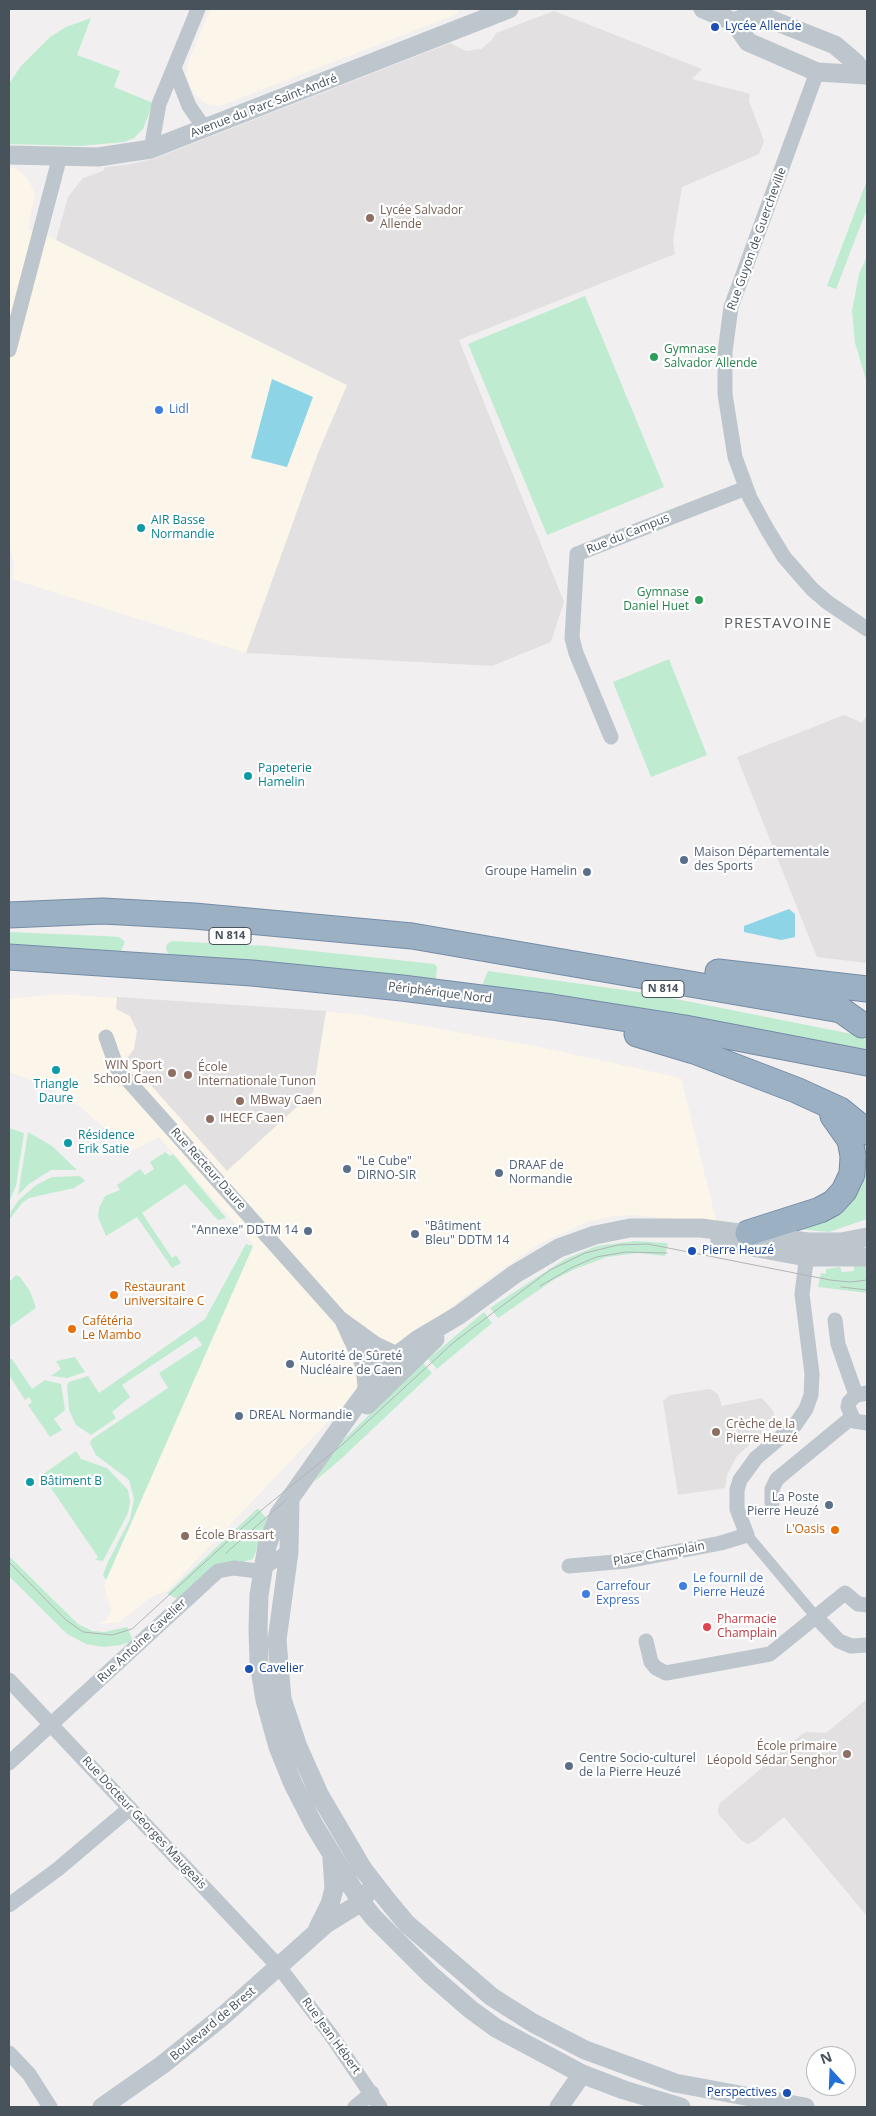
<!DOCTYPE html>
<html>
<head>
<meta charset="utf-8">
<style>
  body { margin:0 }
  #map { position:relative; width:876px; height:2116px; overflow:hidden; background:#f1efef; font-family:"Open Sans",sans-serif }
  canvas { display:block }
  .frame { position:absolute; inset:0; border:10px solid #48525b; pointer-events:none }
  .north { position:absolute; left:806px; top:2046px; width:50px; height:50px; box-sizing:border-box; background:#fff; border:1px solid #b6babd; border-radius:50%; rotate:340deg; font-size:14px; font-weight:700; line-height:20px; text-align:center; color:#48525b }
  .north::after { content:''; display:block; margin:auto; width:18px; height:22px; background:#2270d7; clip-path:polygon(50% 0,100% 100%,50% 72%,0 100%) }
</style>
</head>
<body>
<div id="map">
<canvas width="876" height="2116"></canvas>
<div class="frame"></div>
<div class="north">N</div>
</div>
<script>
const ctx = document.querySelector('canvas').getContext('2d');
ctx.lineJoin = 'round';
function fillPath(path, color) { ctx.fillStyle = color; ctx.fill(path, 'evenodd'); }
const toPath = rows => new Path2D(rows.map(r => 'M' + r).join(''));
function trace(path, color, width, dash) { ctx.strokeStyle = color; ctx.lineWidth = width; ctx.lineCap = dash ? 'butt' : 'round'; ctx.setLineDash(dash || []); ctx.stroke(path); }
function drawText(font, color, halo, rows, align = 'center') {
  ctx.font = font + ' "Open Sans",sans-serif'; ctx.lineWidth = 4.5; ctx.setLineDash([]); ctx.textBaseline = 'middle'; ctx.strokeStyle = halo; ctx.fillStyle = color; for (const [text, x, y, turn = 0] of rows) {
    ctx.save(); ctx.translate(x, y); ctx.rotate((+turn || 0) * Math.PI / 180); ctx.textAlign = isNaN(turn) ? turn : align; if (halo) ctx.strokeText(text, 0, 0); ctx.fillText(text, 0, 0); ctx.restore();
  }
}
fillPath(toPath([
  [210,9,459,9,457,14,220,106,207,104,196,96,190,87,187,75,188,63],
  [9,167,16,169,28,179,35,194,28,229,56,240,347,385,564,602,551,642,492,666,246,653,12,579,14,564,9,541],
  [57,994,357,1014,545,1048,681,1078,717,1224,634,1215,615,1216,587,1222,537,1245,474,1289,427,1327,340,1409,167,1591,151,1597,118,1623,97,1624,106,1621,111,1611,104,1585,254,1245,159,1137,132,1151,79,1106,49,1087,9,1072,9,999]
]), '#fbf6e9');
fillPath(toPath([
  [554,11,702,69,692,79,750,94,749,101,764,141,759,154,682,187,673,241,675,254,459,340,564,602,551,642,492,666,246,653,318,453,347,385,56,240,68,197,83,178,103,171,105,167,131,164,156,158,450,43,466,51,481,49,492,40,496,33],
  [867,714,867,963,817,957,737,757,844,715,862,723],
  [117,997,326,1011,313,1092,227,1171,127,1058,134,1049,137,1031,130,1016,116,1009],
  [710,1389,718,1394,722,1406,762,1398,774,1412,774,1420,773,1423,737,1456,727,1475,725,1488,678,1495,663,1401,670,1395],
  [867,1699,867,1916,784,1817,755,1841,748,1844,741,1840,719,1815,718,1810,720,1803,801,1735,807,1732,826,1733]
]), '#e2e0e0');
fillPath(toPath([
  [91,18,77,55,120,71,114,87,153,103,143,129,134,138,124,142,80,146,9,144,9,84,21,66,50,37,66,27],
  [867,180,867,209,836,289,827,286],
  [867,256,867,383,855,343,852,311,859,274],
  [585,296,664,487,547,535,468,344],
  [669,659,707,755,651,777,613,682],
  [9,932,104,936,119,937,125,942,120,953,9,949],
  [172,941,267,946,434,964,437,967,436,978,430,982,170,957,166,949,167,944],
  [488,971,646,993,867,1037,867,1055,486,989,483,983],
  [9,1128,24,1133,16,1186,9,1202],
  [850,1128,867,1144,867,1219,829,1232,784,1228,838,1204],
  [28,1132,52,1146,77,1170,51,1170,29,1184,18,1195],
  [165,1152,170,1156,173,1154,226,1218,218,1220,185,1184,142,1213,172,1258,176,1255,181,1263,172,1268,137,1217,106,1236,98,1217,99,1208,105,1196,120,1190,117,1185,140,1169,145,1175,154,1169,150,1162],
  [80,1176,85,1181,74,1188,29,1198,22,1203,9,1220,11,1211,19,1200,36,1185,52,1177],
  [634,1241,668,1243,665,1256,638,1253,607,1257,575,1269,555,1279,498,1318,490,1308,565,1259,597,1246],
  [246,1244,253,1246,106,1580,103,1575,108,1562,130,1519,134,1499,129,1480,96,1455,90,1443,92,1439,168,1388,159,1373,202,1345,196,1336,122,1385,130,1397,112,1412,116,1418,91,1435,76,1425,69,1410,67,1385,69,1382,88,1376,99,1393,205,1319],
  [854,1266,867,1266,867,1293,818,1287,821,1273,826,1274,826,1269,840,1267,842,1272,854,1271],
  [16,1275,20,1277,30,1291,36,1308,9,1327,9,1282],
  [484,1312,492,1323,437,1369,428,1359],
  [75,1357,85,1372,67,1378,51,1376,61,1369,56,1361],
  [9,1359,12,1359,32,1389,45,1380,61,1384,65,1410,54,1419,62,1430,50,1437,28,1405,32,1402,29,1397,25,1400,9,1375],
  [423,1363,432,1373,342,1458,314,1482,339,1444],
  [76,1451,81,1459,107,1468,128,1490,130,1502,128,1513,103,1561,95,1560,98,1557,42,1475],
  [258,1508,267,1519,253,1559,239,1563,180,1600,167,1594],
  [9,1556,78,1624,92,1631,104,1632,127,1627,133,1641,121,1645,102,1647,86,1644,67,1634,9,1576]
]), '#bfecd1');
fillPath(toPath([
  [272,379,313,397,287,467,251,458],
  [789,909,795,914,795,937,781,940,744,932,744,926]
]), '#8ed4e7');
const trunk = toPath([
  [9,915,103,911,194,916,412,936,841,1010,862,1025],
  [9,957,252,973,402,988,552,1007,685,1028,867,1063],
  [718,972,867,989],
  [637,1034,694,1051,796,1090,840,1110,867,1132],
  [748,1233,820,1210,833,1203,844,1191,852,1174,853,1156,850,1140,833,1116,832,1111]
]);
trace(trunk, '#748ca7', 27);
trace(toPath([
  [747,1535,816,1617]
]), '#bec6cd', 11);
trace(toPath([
  [174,68,189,106,205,129],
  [817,72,731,307,725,352,725,394,735,457,750,498,767,529,784,557,812,589,827,602,867,629],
  [151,149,159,104,198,9],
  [9,350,60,156],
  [611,737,576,653,572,638,577,554,746,488],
  [106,1037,117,1068,340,1318,376,1344,391,1351,395,1357,394,1366],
  [835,1320,838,1344,856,1395],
  [343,1323,363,1366,365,1386,363,1395],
  [356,1343,371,1357,398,1366],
  [867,1393,856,1395,849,1402,848,1407,854,1421,867,1423],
  [772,1503,772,1489,777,1479,851,1418],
  [569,1566,627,1561,721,1543,747,1535,737,1509,737,1490,740,1480,756,1458,795,1425,806,1409,811,1395,812,1374,802,1294,808,1246],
  [816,1617,839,1641,851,1646,867,1645],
  [646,1641,651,1662,656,1668,666,1673,770,1654,845,1593,858,1604,867,1605],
  [9,1680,279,1967,331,2035,380,2107],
  [9,1763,218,1571,234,1568,257,1571,289,1552],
  [9,1905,58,1869,130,1808],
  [9,2053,29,2074,50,2107],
  [355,2107,372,2093]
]), '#bec6cd', 15);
trace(toPath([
  [703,9,734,22],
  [734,22,748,42,817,72,867,75],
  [734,22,755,14,767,18,835,45,856,63,862,73],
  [9,155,98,157,151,149,509,9],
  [720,1241,806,1257,867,1257],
  [367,1405,435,1339],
  [290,1500,289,1552,277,1640,282,1699,298,1747,319,1794,363,1869,387,1900,407,1924,492,1997,533,2023,585,2050,675,2083,805,2107],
  [318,1928,330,1904,334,1889,332,1859],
  [102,2107,162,2065,223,2016,326,1924,360,1903,368,1892],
  [559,2107,582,2074],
  [681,2107,624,2090,582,2074,496,2028,470,2009,431,1975,374,1918,361,1902,314,1825,293,1784,278,1747,265,1700,259,1663,258,1629,259,1595,267,1546,279,1514,359,1401,391,1360,417,1340,459,1315,515,1274,559,1248,595,1235,630,1228,701,1228,808,1242,841,1242,867,1237]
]), '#bec6cd', 19);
trace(trunk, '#9cb0c4', 25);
trace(toPath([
  [540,1286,573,1267,596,1257,626,1252,667,1253],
  [841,1287,867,1290],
  [226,1553,286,1500],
  [9,1562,66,1620,83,1632,112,1635,132,1629,264,1508,343,1444,454,1342,550,1270,585,1253,618,1245,648,1244,830,1280,850,1282,867,1280]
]), '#b1b4b9', 1);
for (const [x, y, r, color] of [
  [715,27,5,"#1a4fb4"],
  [370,218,5,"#8d6e63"],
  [654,357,5,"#2e9e5b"],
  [159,410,5,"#3f7fe0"],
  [141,528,5,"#0f9aa8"],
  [699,600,5,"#2e9e5b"],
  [248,776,5,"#0f9aa8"],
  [684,860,5,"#5c6f8a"],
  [587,872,5,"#5c6f8a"],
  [56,1070,5,"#0f9aa8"],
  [172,1073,5,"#8d6e63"],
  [188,1075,5,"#8d6e63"],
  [240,1101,5,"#8d6e63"],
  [210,1119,5,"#8d6e63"],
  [68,1143,5,"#0f9aa8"],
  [347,1169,5,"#5c6f8a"],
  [499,1173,5,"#5c6f8a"],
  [308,1231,5,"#5c6f8a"],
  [415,1234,5,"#5c6f8a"],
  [692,1251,5,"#1a4fb4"],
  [114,1295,5,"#e8710a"],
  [72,1329,5,"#e8710a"],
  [290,1364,5,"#5c6f8a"],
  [239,1416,5,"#5c6f8a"],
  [716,1432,5,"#8d6e63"],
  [30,1482,5,"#0f9aa8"],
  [829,1505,5,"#5c6f8a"],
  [835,1530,5,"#e8710a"],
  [185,1536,5,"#8d6e63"],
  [683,1586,5,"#3f7fe0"],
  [586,1594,5,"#3f7fe0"],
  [707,1627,5,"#e0444e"],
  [249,1669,5,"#1a4fb4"],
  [847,1754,5,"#8d6e63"],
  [569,1766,5,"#5c6f8a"],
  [787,2093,5,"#1a4fb4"]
]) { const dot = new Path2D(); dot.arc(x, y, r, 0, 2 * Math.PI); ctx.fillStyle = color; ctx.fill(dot); trace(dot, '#fff', 2); }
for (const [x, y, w] of [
  [230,936,42],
  [663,989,42]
]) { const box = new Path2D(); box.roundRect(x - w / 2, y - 8.5, w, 17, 4); ctx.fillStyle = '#fff'; ctx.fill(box); trace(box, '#48525b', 1); }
drawText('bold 11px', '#48525b', null, [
  ["N 814",230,936],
  ["N 814",663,989]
]);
drawText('12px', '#164399', '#fff', [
  ["Lycée Allende",725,27],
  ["Pierre Heuzé",702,1251],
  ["Cavelier",259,1669],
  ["Perspectives",777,2093,"right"]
], 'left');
drawText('12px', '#48525b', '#fff', [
  ["Avenue du Parc Saint-André",264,106,-21],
  ["Rue Guyon de Guercheville",757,239,-70],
  ["Rue du Campus",628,534,-22],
  ["Périphérique Nord",440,993,7],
  ["Rue Recteur Daure",208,1169,48],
  ["Place Champlain",659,1554,-10],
  ["Rue Antoine Cavelier",142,1641,-43],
  ["Rue Docteur Georges Maugeais",144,1823,47],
  ["Boulevard de Brest",213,2024,-40],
  ["Rue Jean Hébert",331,2036,54]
]);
drawText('12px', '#785e54', '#fff', [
  ["Lycée Salvador",380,211],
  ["Allende",380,225],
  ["WIN Sport",162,1066,"right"],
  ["School Caen",162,1080,"right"],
  ["École",198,1068],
  ["Internationale Tunon",198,1082],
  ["MBway Caen",250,1101],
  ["IHECF Caen",220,1119],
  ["Crèche de la",726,1425],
  ["Pierre Heuzé",726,1439],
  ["École Brassart",195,1536],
  ["École primaire",837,1747,"right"],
  ["Léopold Sédar Senghor",837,1761,"right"]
], 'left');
drawText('12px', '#27864d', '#fff', [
  ["Gymnase",664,350],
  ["Salvador Allende",664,364],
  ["Gymnase",689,593,"right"],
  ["Daniel Huet",689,607,"right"]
], 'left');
drawText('12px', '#366cbe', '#fff', [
  ["Lidl",169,410],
  ["Le fournil de",693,1579],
  ["Pierre Heuzé",693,1593],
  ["Carrefour",596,1587],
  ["Express",596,1601]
], 'left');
drawText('12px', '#0d838f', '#fff', [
  ["AIR Basse",151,521],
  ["Normandie",151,535],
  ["Papeterie",258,769],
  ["Hamelin",258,783],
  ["Triangle",56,1085,"center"],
  ["Daure",56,1099,"center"],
  ["Résidence",78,1136],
  ["Erik Satie",78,1150],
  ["Bâtiment B",40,1482]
], 'left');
drawText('12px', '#4e5e75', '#fff', [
  ["Maison Départementale",694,853],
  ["des Sports",694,867],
  ["Groupe Hamelin",577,872,"right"],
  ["\"Le Cube\"",357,1162],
  ["DIRNO-SIR",357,1176],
  ["DRAAF de",509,1166],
  ["Normandie",509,1180],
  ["\"Bâtiment",425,1227],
  ["Bleu\" DDTM 14",425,1241],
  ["\"Annexe\" DDTM 14",298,1231,"right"],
  ["Autorité de Sûreté",300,1357],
  ["Nucléaire de Caen",300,1371],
  ["DREAL Normandie",249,1416],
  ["La Poste",819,1498,"right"],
  ["Pierre Heuzé",819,1512,"right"],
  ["Centre Socio-culturel",579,1759],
  ["de la Pierre Heuzé",579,1773]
], 'left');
drawText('12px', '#c56008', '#fff', [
  ["Restaurant",124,1288],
  ["universitaire C",124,1302],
  ["Cafétéria",82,1322],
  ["Le Mambo",82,1336],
  ["L'Oasis",825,1530,"right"]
], 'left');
drawText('12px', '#be3a42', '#fff', [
  ["Pharmacie",717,1620],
  ["Champlain",717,1634]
], 'left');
ctx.letterSpacing = '1px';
drawText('15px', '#5b5f63', '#fff', [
  ["PRESTAVOINE",778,624]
]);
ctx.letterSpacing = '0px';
</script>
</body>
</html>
